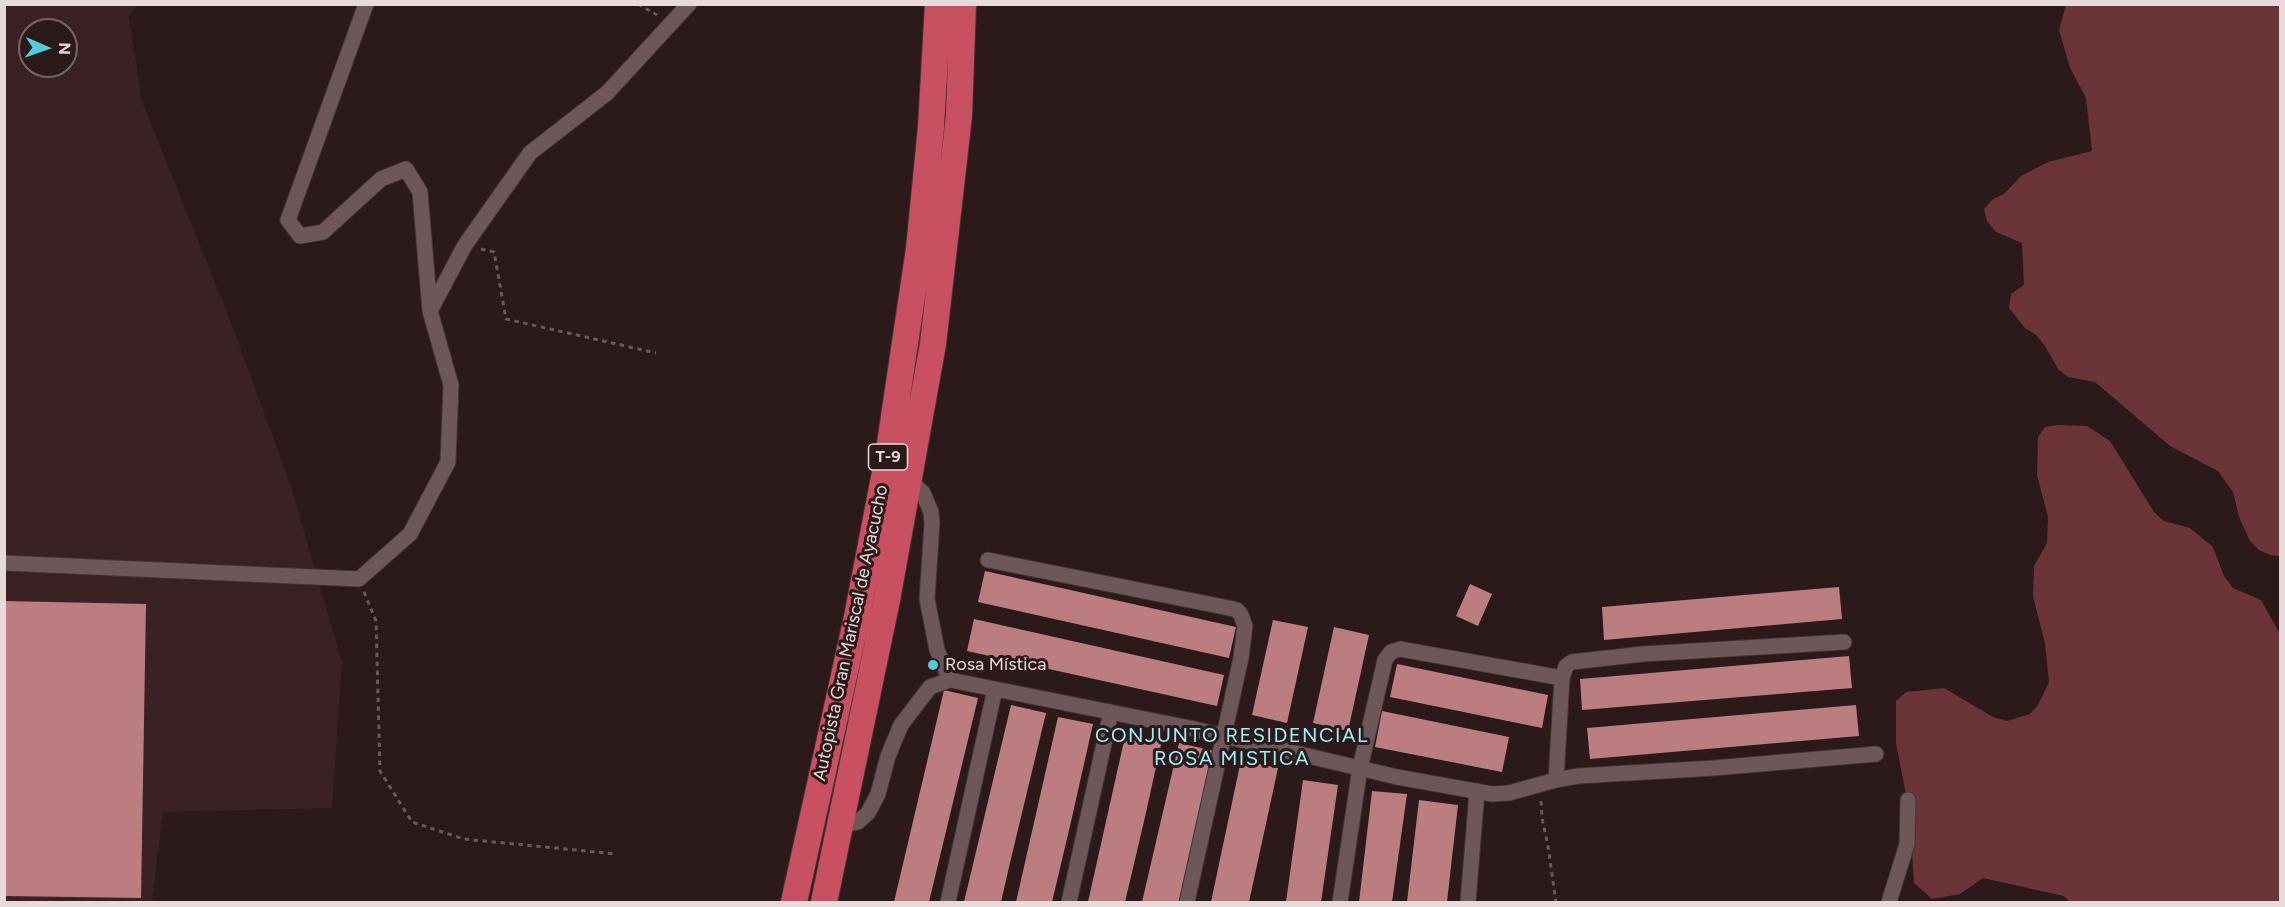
<!DOCTYPE html>
<html>
<head>
<meta charset="utf-8">
<style>
  body { margin:0 }
  #map { position:relative; width:2285px; height:907px; overflow:hidden; background:#2c191a; font-family:Figtree,sans-serif }
  canvas { display:block }
  .frame { position:absolute; inset:0; border:6px solid #e8dadb; pointer-events:none }
  .north { position:absolute; left:18px; top:18px; width:60px; height:60px; box-sizing:border-box; background:#2c191a; border:2px solid #776667; border-radius:50%; rotate:92deg; font-size:16px; font-weight:700; line-height:24px; text-align:center; color:#e8dadb }
  .north::after { content:''; display:block; margin:auto; width:21px; height:27px; background:#52cbda; clip-path:polygon(50% 0,100% 100%,50% 72%,0 100%) }
</style>
</head>
<body>
<div id="map">
<canvas width="2285" height="907"></canvas>
<div class="frame"></div>
<div class="north">N</div>
</div>
<script>
const ctx = document.querySelector('canvas').getContext('2d');
ctx.lineJoin = 'round';
function fillPath(path, color) { ctx.fillStyle = color; ctx.fill(path, 'evenodd'); }
const toPath = rows => new Path2D(rows.map(r => 'M' + r).join(''));
function trace(path, color, width, dash) { ctx.strokeStyle = color; ctx.lineWidth = width; ctx.lineCap = dash ? 'butt' : 'round'; ctx.setLineDash(dash || []); ctx.stroke(path); }
function drawText(font, color, halo, rows, align = 'center') {
  ctx.font = font + ' Figtree,sans-serif'; ctx.lineWidth = 6; ctx.setLineDash([]); ctx.textBaseline = 'middle'; ctx.strokeStyle = halo; ctx.fillStyle = color; for (const [text, x, y, turn = 0] of rows) {
    ctx.save(); ctx.translate(x, y); ctx.rotate((+turn || 0) * Math.PI / 180); ctx.textAlign = isNaN(turn) ? turn : align; if (halo) ctx.strokeText(text, 0, 0); ctx.fillText(text, 0, 0); ctx.restore();
  }
}
fillPath(toPath([
  [5,5,137,5,129,17,142,102,226,309,291,486,342,662,332,808,163,812,152,902,5,902],
  [30,30,66,30,66,66,30,66]
]), '#3a2123');
fillPath(toPath([
  [2066,5,2280,5,2280,556,2270,555,2259,550,2250,541,2239,517,2233,492,2218,471,2170,446,2095,382,2068,377,2058,369,2045,346,2036,335,2025,328,2009,308,2011,294,2024,285,2022,243,1996,232,1987,221,1984,209,1993,199,2004,194,2021,176,2048,162,2092,151,2086,98,2070,68,2059,30],
  [2059,425,2087,426,2110,441,2154,512,2164,521,2190,528,2213,547,2224,576,2233,588,2261,600,2280,634,2280,902,2070,902,2064,896,1983,878,1960,894,1932,899,1914,883,1909,810,1896,743,1896,701,1906,692,1944,688,1993,717,2007,721,2030,714,2038,705,2049,682,2045,643,2033,597,2034,566,2047,543,2048,517,2037,475,2038,437,2045,427]
]), '#6b3439');
fillPath(toPath([
  [985,571,1236,627,1229,658,978,602],
  [1470,584,1492,594,1478,626,1456,616],
  [1839,587,1842,619,1604,640,1602,607],
  [4,601,146,604,141,898,4,896],
  [974,619,1224,675,1217,706,967,651],
  [1273,620,1308,627,1287,723,1252,715],
  [1334,627,1369,635,1348,731,1313,723],
  [1849,656,1852,688,1582,710,1580,679],
  [1397,664,1548,695,1542,728,1390,697],
  [944,690,978,698,929,902,894,902],
  [1011,705,1046,713,1009,867,1001,902,964,902],
  [1856,705,1859,736,1590,759,1587,728],
  [1382,711,1509,737,1502,772,1375,747],
  [1058,717,1093,724,1070,826,1052,902,1016,902],
  [1126,732,1162,740,1145,817,1125,902,1088,902],
  [1179,743,1214,751,1180,902,1142,902],
  [1241,760,1278,768,1267,819,1249,902,1211,902],
  [1303,780,1338,785,1321,902,1286,902],
  [1372,791,1407,794,1392,902,1359,902],
  [1419,800,1458,805,1447,902,1407,902]
]), '#bc7d81');
const minor = toPath([
  [366,4,288,220,300,236,323,232,381,179,406,169,420,192,430,311],
  [909,479,923,493,931,512,932,523,927,599,937,650,950,680],
  [988,560,1229,608,1237,610,1241,615,1245,626,1241,658,1187,902],
  [4,563,359,579,410,534,448,462,451,385,430,311,465,245,530,153,607,93,689,4],
  [1556,780,1562,678,1566,666,1572,662,1643,654,1844,642],
  [840,825,858,822,868,813,878,794,888,756,901,725,930,687,950,680,1190,728,1397,777,1492,794,1509,793,1556,780,1578,776,1714,768,1876,754],
  [948,902,995,689],
  [1069,902,1111,712],
  [1340,902,1360,768,1385,660,1391,652,1400,649,1562,678],
  [1468,902,1477,791],
  [1889,902,1907,844,1908,800]
]);
const trunk = toPath([
  [794,902,857,617,888,457,919,249,931,127,938,4],
  [824,902,887,600,933,344,959,116,963,4]
]);
trace(minor, '#423435', 17);
trace(trunk, '#423435', 28);
trace(toPath([
  [638,4,657,15],
  [481,249,494,252,506,319,656,353],
  [364,592,376,621,380,771,412,822,464,839,616,854],
  [1541,801,1542,818,1548,846,1556,902]
]), '#6b595a', 3, [4.5, 4.5]);
trace(minor, '#6d5758', 15);
trace(trunk, '#c85060', 26);
for (const [x, y, r, color] of [
  [933,665,6,"#52cbda"]
]) { const dot = new Path2D(); dot.arc(x, y, r, 0, 2 * Math.PI); ctx.fillStyle = color; ctx.fill(dot); trace(dot, '#2c191a', 2); }
for (const [x, y, w] of [
  [888,457,39]
]) { const box = new Path2D(); box.roundRect(x - w / 2, y - 13, w, 26, 4.5); ctx.fillStyle = '#2c191a'; ctx.fill(box); trace(box, '#e8dadb', 1.5); }
drawText('bold 16px', '#e8dadb', null, [
  ["T-9",888,457]
]);
drawText('18px', '#e8dadb', '#2c191a', [
  ["Autopista Gran Mariscal de Ayacucho",851,633,-78]
]);
drawText('18px', '#e8dadb', '#2c191a', [
  ["Rosa Mística",945,665]
], 'left');
ctx.letterSpacing = '1.5px';
drawText('20px', '#9ff0fb', '#2c191a', [
  ["CONJUNTO RESIDENCIAL",1232,736],
  ["ROSA MISTICA",1232,759]
]);
ctx.letterSpacing = '0px';
</script>
</body>
</html>
